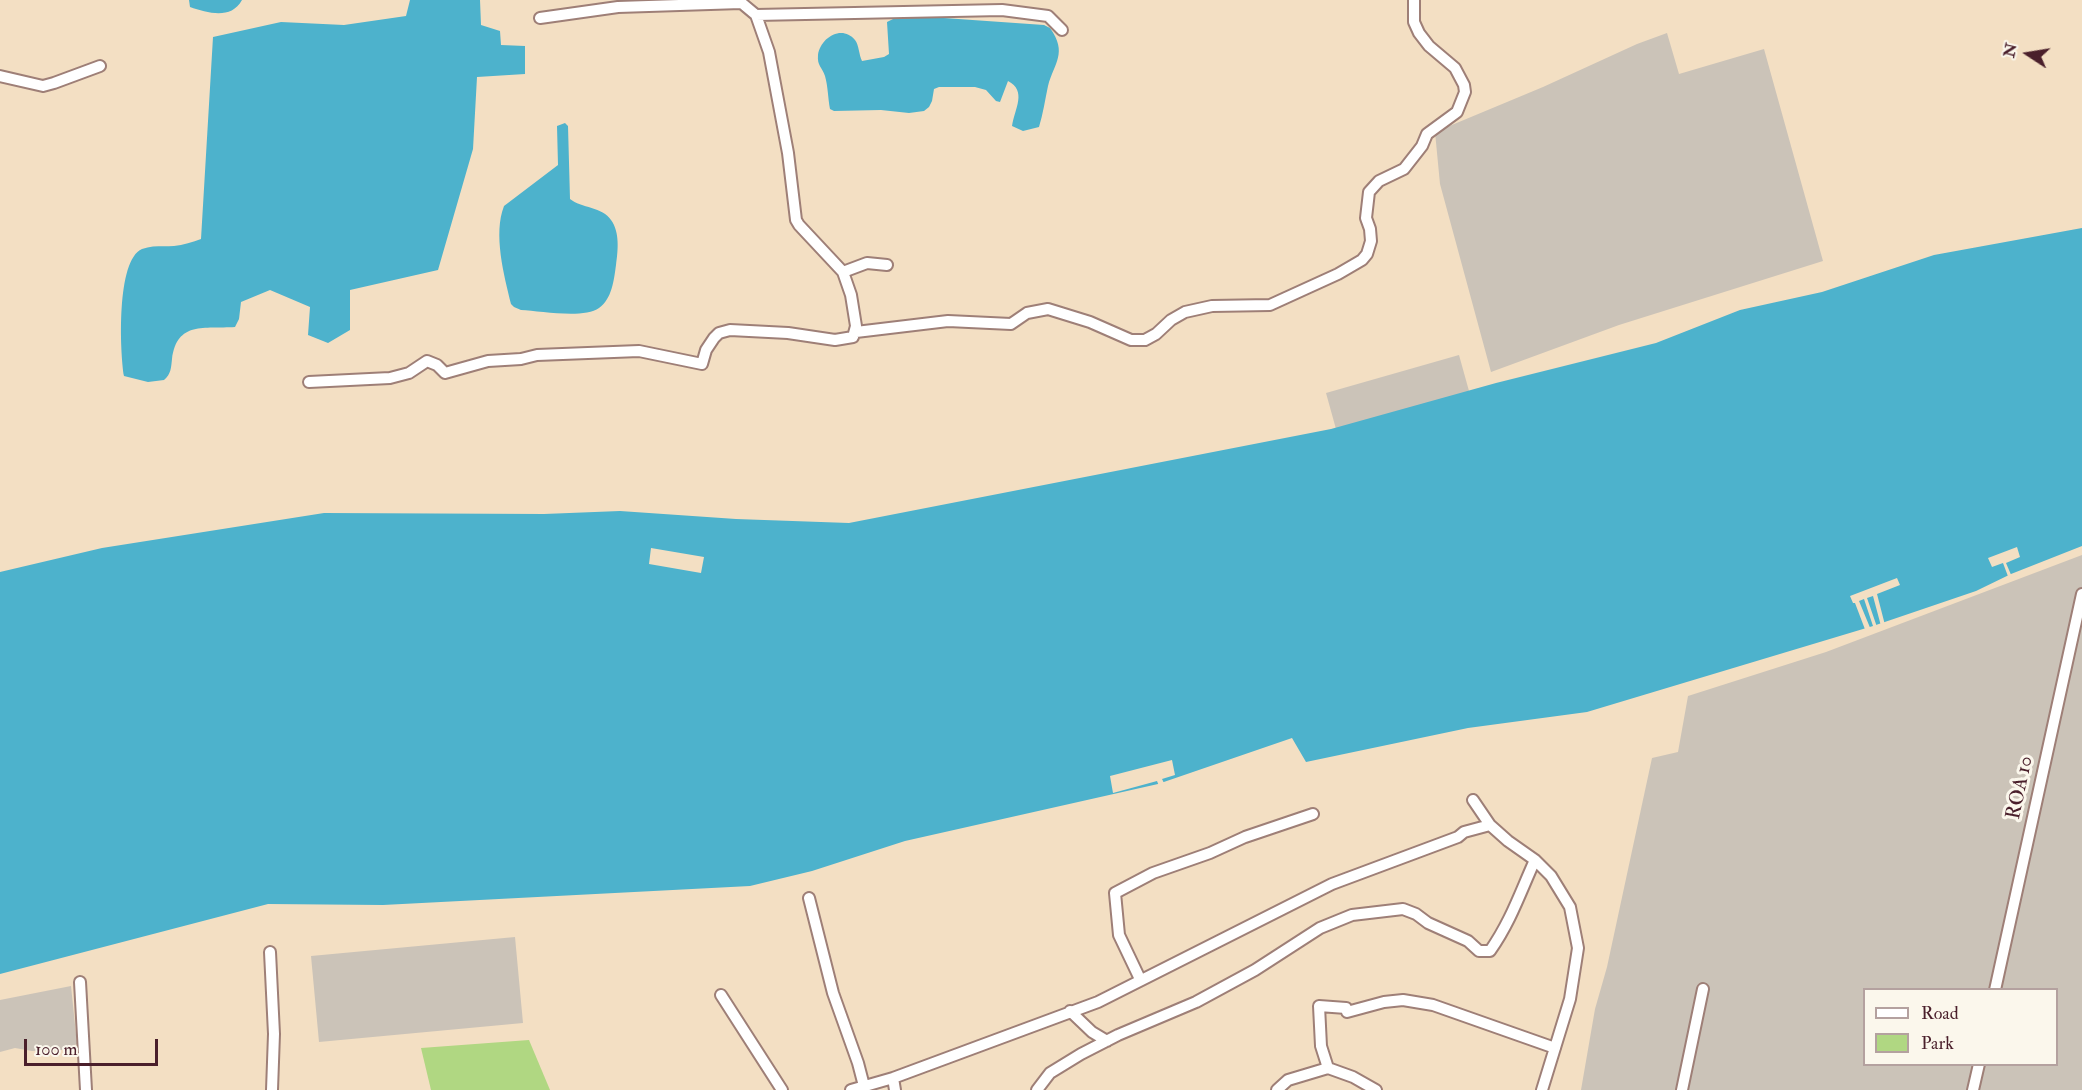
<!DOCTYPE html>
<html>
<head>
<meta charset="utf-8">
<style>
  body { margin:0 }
  #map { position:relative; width:2082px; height:1090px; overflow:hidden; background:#f3dfc3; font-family:"IM FELL Double Pica",serif }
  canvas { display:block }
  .legend { position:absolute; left:1863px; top:988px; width:195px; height:78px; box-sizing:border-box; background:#fbf7ec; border:2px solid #b4a19f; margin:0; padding:8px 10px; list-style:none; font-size:18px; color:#4a1f2b }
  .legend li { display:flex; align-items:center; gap:12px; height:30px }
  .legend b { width:30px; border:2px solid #b4a19f }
  .north { position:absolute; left:1998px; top:24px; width:60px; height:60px; -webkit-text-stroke:4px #fbf7ec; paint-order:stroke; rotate:282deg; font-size:16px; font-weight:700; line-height:24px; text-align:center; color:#4a1f2b }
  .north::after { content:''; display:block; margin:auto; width:21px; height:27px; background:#4a1f2b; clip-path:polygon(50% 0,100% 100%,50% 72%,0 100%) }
  .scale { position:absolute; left:24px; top:1039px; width:134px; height:27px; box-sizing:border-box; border:3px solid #4a1f2b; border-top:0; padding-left:8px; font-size:18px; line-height:21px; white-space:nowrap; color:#4a1f2b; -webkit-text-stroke:4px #fbf7ec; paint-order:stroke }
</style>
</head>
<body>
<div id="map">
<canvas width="2082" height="1090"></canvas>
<ul class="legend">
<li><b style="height:8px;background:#fff"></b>Road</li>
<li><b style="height:16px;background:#b0d782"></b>Park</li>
</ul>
<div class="north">N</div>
<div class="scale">100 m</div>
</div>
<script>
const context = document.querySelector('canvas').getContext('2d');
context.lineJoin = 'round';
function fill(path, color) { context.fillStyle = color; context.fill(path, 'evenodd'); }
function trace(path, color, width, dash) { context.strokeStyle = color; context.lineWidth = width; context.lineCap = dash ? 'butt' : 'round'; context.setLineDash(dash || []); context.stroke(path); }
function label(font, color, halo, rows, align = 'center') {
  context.font = font + ' "IM FELL Double Pica",serif'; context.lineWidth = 6; context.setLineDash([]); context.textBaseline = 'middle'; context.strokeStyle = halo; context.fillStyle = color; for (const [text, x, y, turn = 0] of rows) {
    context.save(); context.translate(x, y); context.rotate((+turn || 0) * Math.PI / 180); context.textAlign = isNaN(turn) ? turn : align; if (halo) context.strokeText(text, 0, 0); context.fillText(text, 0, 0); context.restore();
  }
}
fill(new Path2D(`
  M1667,33L1679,74L1764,49L1823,261L1619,325L1491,372L1440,184L1435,132L1543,87L1637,44Z
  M1459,355L1474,409L1341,447L1326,393Z
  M2082,555V1090H1581L1595,1009L1607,967L1652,758L1678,752L1688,696L1826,652ZM1864,990H2056V1064H1864Z
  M515,937L523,1023L319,1042L311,956Z
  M71,986L77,1044L62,1050L32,1051L15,1048L0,1052V1000Z`), '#cbc3b8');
fill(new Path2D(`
  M529,1040L550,1090H431L421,1048Z`), '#b0d782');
fill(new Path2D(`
  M189,0H242C231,20 208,13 190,7Z
  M410,0H480L481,25L500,31L501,45L525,46V74L477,77L473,149L438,270L350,290V330L328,343L308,335L310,307L270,290L241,302L239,319L235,327C204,329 177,321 172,359C171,368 171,374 164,380L148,382L124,376C120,352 116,260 142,249C153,245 164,247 174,246C183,245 193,242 201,239L213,37L281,22L344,25L406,16Z
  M901,15L1044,25L1050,28C1068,53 1054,63 1048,86C1045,100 1043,114 1039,127L1023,131L1012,126C1015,108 1027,91 1008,81L1000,102L996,101L986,90L975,87H939L934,89L932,101L929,107L924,111L909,113L881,110L834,111L830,109C828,99 828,86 825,76C822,67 817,66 818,55C820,38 842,24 855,40C859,45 859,55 862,61L884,57L889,54L887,22Z
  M565,123L568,126L570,199C581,208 603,207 611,220C620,232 618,251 616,265C614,280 612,299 599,308C584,319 540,311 521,310L514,307L511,304C504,275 493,234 504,206L558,165L557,126Z
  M2082,228V546L2011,574L1976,591L1873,626L1587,712L1468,728L1306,762L1292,738L1158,784L905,841L812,871L750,886L383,905L268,904L0,974V572L102,548L324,513L544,514L620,511L736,519L849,523L1331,429L1496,383L1656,343L1740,310L1822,292L1934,255Z`), '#4db2cc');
fill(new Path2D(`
  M2017,547L2020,557L2006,563L2012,577L2009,579L2003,563L1992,567L1988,558Z
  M651,548L704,557L701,573L649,564Z
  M1897,578L1900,585L1877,594L1885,625L1881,626L1873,596L1867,598L1877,627L1874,629L1864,599L1859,601L1871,630L1866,632L1855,603H1853L1850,596Z
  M1172,760L1175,775L1162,779L1165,785L1159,786L1157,781L1113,793L1110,776Z`), '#f3dfc3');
const street = new Path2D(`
  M756,15L1002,10L1048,16L1062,30
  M540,18L618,7L741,3
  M0,76L43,86L54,83L100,66
  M843,272L867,263L887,265
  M856,332L948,321L1011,324L1027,313L1048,309L1090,322L1131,340H1145L1156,334L1171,320L1185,312L1212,306L1270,305L1338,274L1362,260L1367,254L1371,241L1370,229L1366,218L1369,192L1379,181L1404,169L1422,146L1427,134L1457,112L1465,92L1464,85L1455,68L1429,46L1419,33L1414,22V0
  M309,382L390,378L409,373L427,361L437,365L445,373L488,361L521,359L537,355L639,351L702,364L706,350L714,338L719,333L730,330L788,333L835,340L853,337L856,326L851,295L843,272L799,225L796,220L788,153L769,52L756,15L738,0
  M1473,800L1490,825L1508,841L1535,860L1551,876L1570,907L1578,948L1570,999L1542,1090
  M809,898L833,993L858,1063L864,1086
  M270,952L274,1034L272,1090
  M1140,979L1119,935L1115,893L1153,873L1210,853L1245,837L1313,814
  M80,982L86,1090
  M1995,990L2082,594
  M721,995L782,1090
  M1070,1011L1092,1032L1107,1041
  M1328,1068L1353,1077L1376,1090
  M893,1078L895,1090
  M851,1090L893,1078L1098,1002L1332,884L1458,837L1464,832L1490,825
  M1037,1090L1050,1073L1081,1054L1118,1035L1196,1002L1255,970L1320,928L1352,915L1403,909L1416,914L1428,923L1468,941L1479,951H1490C1511,921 1520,893 1535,860
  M1277,1090L1288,1080L1328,1068L1321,1046L1319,1006L1346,1008L1347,1012L1384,1002L1403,1000L1433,1005L1555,1048
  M1682,1090L1703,989
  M1973,1090L1979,1064`);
trace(street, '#9e7f77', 14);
trace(street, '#fff', 10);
label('20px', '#4a1f2b', '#fbf7ec', [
  ["ROA 10",2021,788,-78]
]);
</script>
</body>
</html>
